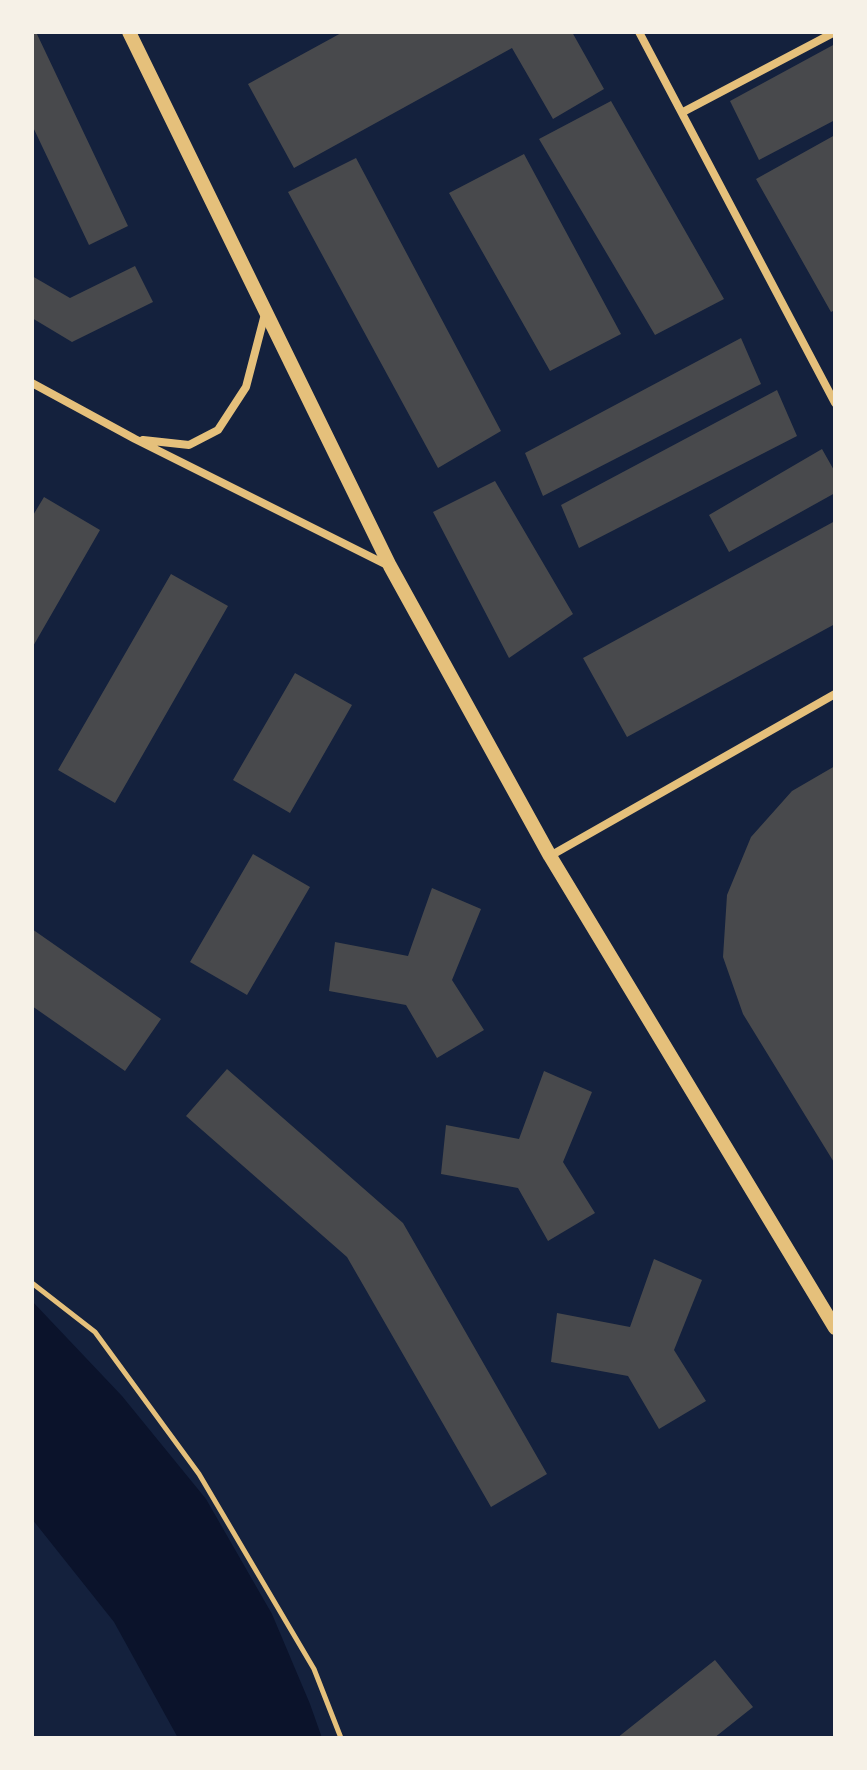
<!DOCTYPE html>
<html>
<head>
<meta charset="utf-8">
<style>
  body { margin:0 }
  #map { position:relative; width:867px; height:1770px; overflow:hidden; background:#14213d; font-family:Poppins,sans-serif }
  canvas { display:block }
  .frame { position:absolute; inset:0; border:34px solid #f6f1e7; pointer-events:none }
</style>
</head>
<body>
<div id="map">
<canvas width="867" height="1770"></canvas>
<div class="frame"></div>
</div>
<script>
const context = document.querySelector('canvas').getContext('2d');
context.lineJoin = 'round';
function fill(path, color) { context.fillStyle = color; context.fill(path, 'evenodd'); }
function trace(path, color, width, dash) { context.strokeStyle = color; context.lineWidth = width; context.lineCap = dash ? 'butt' : 'round'; context.setLineDash(dash || []); context.stroke(path); }
fill(new Path2D(`
  M32,1301L122,1396L206,1499L272,1614L310,1704L322,1738H178L114,1622L32,1519Z`), '#0b132b');
fill(new Path2D(`
  M32,32H36L128,226L89,245L32,125Z
  M343,32H572L604,89L553,119L512,48L294,168L248,84Z
  M835,44V120L759,160L730,101Z
  M611,101L724,299L655,335L539,139Z
  M835,135V310L831,312L756,179Z
  M524,154L621,334L550,371L449,193Z
  M356,158L501,431L438,468L288,192Z
  M135,266L153,302L72,342L32,318V276L70,298Z
  M741,338L761,384L543,496L525,453Z
  M777,390L797,436L579,548L561,505Z
  M822,449L835,472V493L729,552L709,515Z
  M495,481L573,614L509,658L433,512Z
  M44,497L100,530L32,648V517Z
  M835,521V624L627,737L583,658Z
  M171,574L228,606L115,803L58,770Z
  M295,673L352,705L290,813L233,780Z
  M835,766V1164L743,1014L723,957L727,895L751,837L792,791Z
  M253,854L310,887L247,995L190,962Z
  M432,888L481,909L452,980L484,1030L437,1058L406,1005L329,991L335,942L408,956Z
  M32,929L161,1019L125,1071L32,1006Z
  M227,1069L403,1223L547,1474L491,1507L347,1257L186,1116Z
  M544,1071L592,1092L563,1162L595,1213L548,1241L518,1188L441,1174L446,1125L519,1139Z
  M654,1259L702,1280L674,1350L706,1401L659,1429L628,1376L551,1362L557,1313L630,1327Z
  M715,1660L753,1707L714,1738H617Z`), '#48494c');
trace(new Path2D(`
  M32,1283L95,1332L199,1474L314,1669L341,1738`), '#e5c07b', 5);
trace(new Path2D(`
  M639,32L835,403
  M683,112L835,32
  M32,383L135,439L387,565
  M143,440L189,445L218,430L246,387L265,314
  M550,856L835,694`), '#e5c07b', 8);
trace(new Path2D(`
  M129,32L390,566L550,856L835,1328`), '#e5c07b', 14);
</script>
</body>
</html>
